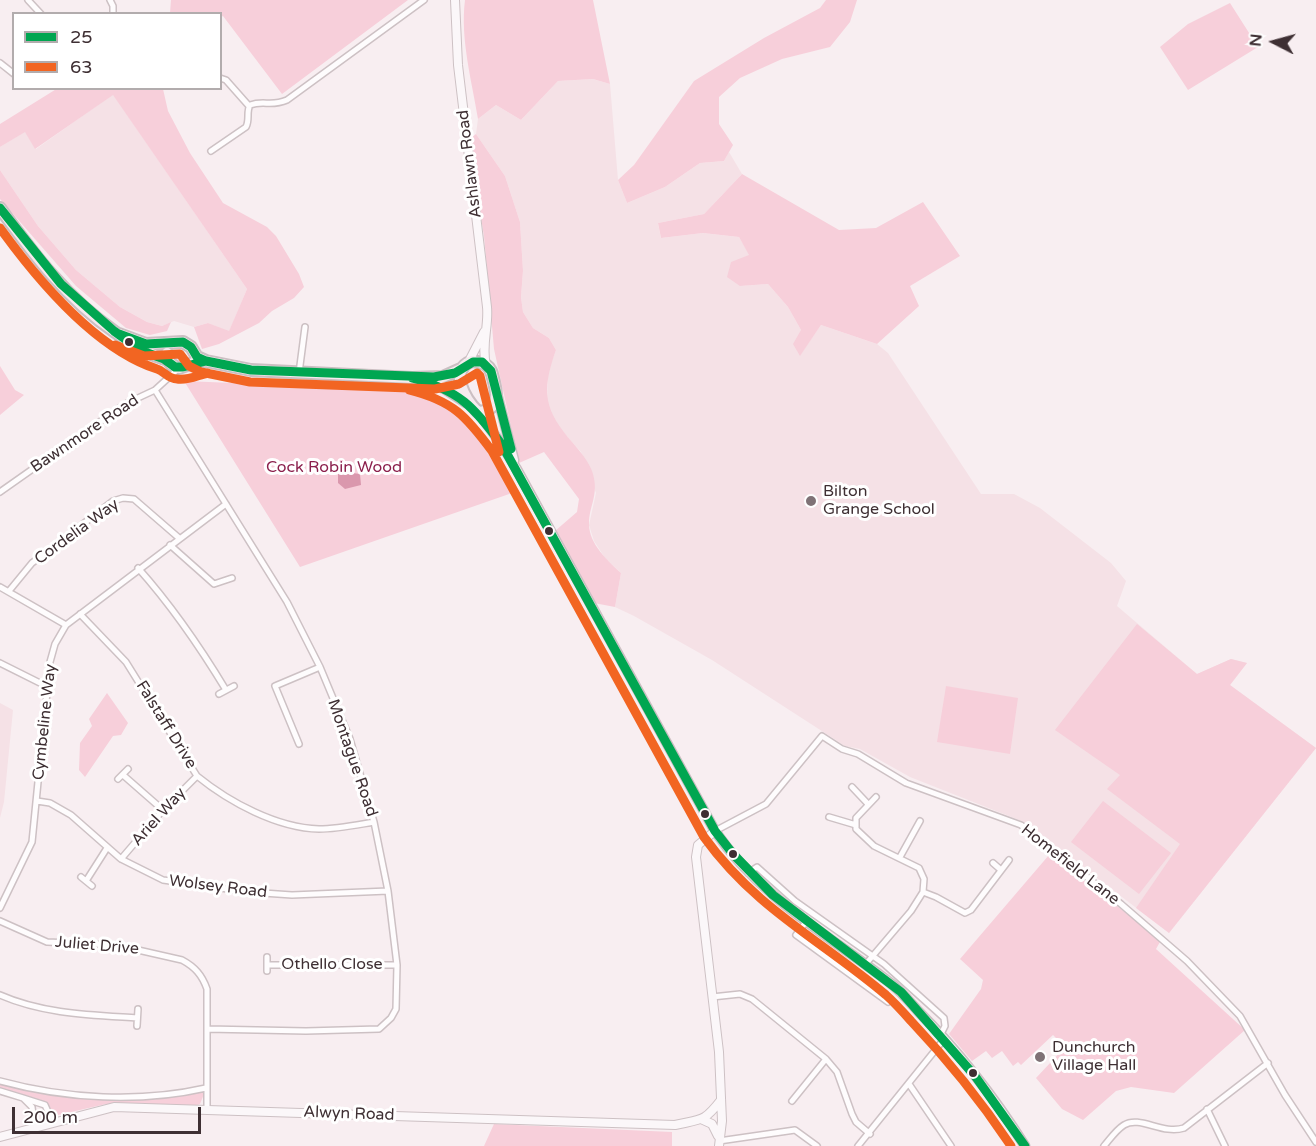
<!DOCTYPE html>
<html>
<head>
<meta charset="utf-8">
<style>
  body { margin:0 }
  #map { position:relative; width:1316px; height:1146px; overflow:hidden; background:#f8eef1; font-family:"Varela Round",sans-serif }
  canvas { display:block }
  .legend { position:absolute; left:12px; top:12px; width:210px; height:78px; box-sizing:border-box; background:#fff; border:2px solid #b2acad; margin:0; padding:8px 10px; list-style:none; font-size:18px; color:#3e2f33 }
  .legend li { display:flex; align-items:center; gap:12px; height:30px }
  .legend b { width:30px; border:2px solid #b2acad }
  .north { position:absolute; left:1244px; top:12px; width:60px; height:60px; -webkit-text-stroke:4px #fff; paint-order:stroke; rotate:276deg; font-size:16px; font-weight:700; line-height:24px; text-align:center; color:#3e2f33 }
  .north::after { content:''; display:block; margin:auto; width:21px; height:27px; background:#3e2f33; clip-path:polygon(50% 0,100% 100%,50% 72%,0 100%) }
  .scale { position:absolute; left:12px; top:1107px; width:189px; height:27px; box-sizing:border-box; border:3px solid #3e2f33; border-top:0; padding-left:8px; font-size:18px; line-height:21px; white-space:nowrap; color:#3e2f33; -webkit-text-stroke:4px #fff; paint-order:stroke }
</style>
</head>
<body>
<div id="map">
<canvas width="1316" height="1146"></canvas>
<ul class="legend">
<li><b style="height:8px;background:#00a651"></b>25</li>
<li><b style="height:8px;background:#f26522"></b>63</li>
</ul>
<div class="north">N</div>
<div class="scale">200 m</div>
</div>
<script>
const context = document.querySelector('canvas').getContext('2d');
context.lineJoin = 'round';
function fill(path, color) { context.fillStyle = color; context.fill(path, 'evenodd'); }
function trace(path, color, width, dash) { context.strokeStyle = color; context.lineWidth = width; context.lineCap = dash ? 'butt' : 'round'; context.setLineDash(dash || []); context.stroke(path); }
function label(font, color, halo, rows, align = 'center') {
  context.font = font + ' "Varela Round",sans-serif'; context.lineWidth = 6; context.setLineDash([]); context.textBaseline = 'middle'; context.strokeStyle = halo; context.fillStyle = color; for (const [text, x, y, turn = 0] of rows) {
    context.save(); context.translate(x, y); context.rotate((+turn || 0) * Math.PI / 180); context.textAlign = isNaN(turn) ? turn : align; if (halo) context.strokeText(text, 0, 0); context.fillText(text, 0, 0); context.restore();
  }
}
fill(new Path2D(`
  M593,79L610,84L618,180L627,203L665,187L700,163L724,161L729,152L742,174L704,214L658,223L661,238L703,233L739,237L750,255L740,286L768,284L788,307L801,330L800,355L821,325L877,344L888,353L981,494H1014L1040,508L1111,563L1126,581L1117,606L1197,674L1231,659L1247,663L1230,685L1316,748L1169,933L1024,822L910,777L860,749L845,746L712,660L634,616L615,607L621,573L605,558L594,541L589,525L596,493L581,452L555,423L547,403L548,371L556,350L549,338L533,328L523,312L521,297L523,271L520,222L505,176L476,134L478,119L496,105L521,120L558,81Z
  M113,94L247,289L229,332L208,323L194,327L174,321L162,326L147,322L120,307L76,270L38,226L0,170V147L25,131L36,149Z
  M0,703L13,710L4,802L0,818Z`), '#f5e1e6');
fill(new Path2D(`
  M171,0H408L282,94L223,16L221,17L220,14L170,13Z
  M465,0H593L610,84L593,79L558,81L521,120L496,105L478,119C472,81 460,39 465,0Z
  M826,0H857L850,22L830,47L782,59L740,78L719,97V124L733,145L724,161L700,163L665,187L627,203L618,180L634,165L694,81L764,38L820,8Z
  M1230,3L1258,47L1188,90L1160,47L1188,24Z
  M58,88L163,89L168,111L190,153L223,203L267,227L276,236L299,274L304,287L294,298L272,311L259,323L219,344L202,349L194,327L208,323L229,331L247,289L113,95L35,149L25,132L0,147V124Z
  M476,134L505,176L520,222L523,271L521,297L523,312L533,328L549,338L556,350C541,392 544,410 573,443C580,451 590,463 593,474C599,496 589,505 589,524C589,544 608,561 621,573L615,607L594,603L555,531L577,512L579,499L544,452L519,463L494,349L484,236L475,181L471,138Z
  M0,170L38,226L76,270L120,307L147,322L162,326L171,322L167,331L150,335L126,328L76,286L0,199Z
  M742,174L839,230L876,228L923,202L960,256L910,286L919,306L877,344L821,325L800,356L793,344L801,330L788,307L768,284L740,286L727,277L731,262L749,255L739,237L703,233L661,238L658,223L704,214Z
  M0,366L15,390L24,395L0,415Z
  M184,381L429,391L473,429L512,493L300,567Z
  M1137,624L1197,674L1231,659L1247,663L1230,685L1316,748L1169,933L1136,908L1180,844L1107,789L1120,775L1055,730Z
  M946,686L1018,698L1010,754L937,742Z
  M107,693L128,723L121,735L113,736L85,777L79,770L80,743L92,726L89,719Z
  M1103,801L1171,853L1139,894L1071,842Z
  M1049,855L1069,869L1161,940L1156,949L1245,1030L1174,1093L1131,1087L1116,1091L1083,1120L1062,1109L1036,1078L1065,1047L1053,1035L1021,1065L1018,1062L1013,1066L1002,1051L992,1058L986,1051L972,1061L949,1034L981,989L983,980L960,959Z
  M0,1083C62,1098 138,1109 201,1091L204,1094L200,1104L195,1106L106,1104L58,1115L41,1100L0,1088Z
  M494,1124L672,1132V1146H484Z`), '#f7cfda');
fill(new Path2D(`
  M338,471L360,474L361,485L345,489L338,483Z`), '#da98ad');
const street = new Path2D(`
  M28,0L41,14
  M110,0L113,6V14
  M0,63L14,74
  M220,78L226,80L249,106
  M211,151L246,127C250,119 246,112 250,105C264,100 271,107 287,100L424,0
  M299,373L305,327
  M155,390L287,602L320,667L350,739L374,822L388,891L397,965L396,1009L391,1018L379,1029L306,1031L207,1029
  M0,492L125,404L155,390L178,369
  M170,545L214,584L232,578
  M138,568C172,606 200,647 226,690
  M0,587L66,625
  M9,591L32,563L113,501L123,498L134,499L179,538
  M80,614L126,662L197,776C229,802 277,828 319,829C337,829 356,825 374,822
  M0,663L48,687
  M219,694L234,686
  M299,744L275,686L320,667
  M123,775L163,810
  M118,779L128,769
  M852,787L868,804
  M37,801L50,803L71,815L121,859L163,880L249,892L292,895L388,891
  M829,817L856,825
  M715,831L766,804L822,736L842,749L858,754L906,783L1021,825L1121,904L1187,961L1240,1016L1285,1095L1316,1142
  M900,857L920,821
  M121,859L163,810L197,776
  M993,863L1001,870
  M748,873L757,867L795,901L884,964L944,1018L945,1026L941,1034
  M81,877L92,886
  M86,881L107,848
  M923,892L936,897L965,913L971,910L1009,860
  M0,908L32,842L50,662L55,644L66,625L226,504
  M0,921L47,942L116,945L182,960C195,967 202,975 207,989V1109
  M806,922L796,935L888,1002
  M267,965H397
  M865,965L911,911L923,892L924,879L919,868L874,846L856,829V818L876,797
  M267,971V957
  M0,995C43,1014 91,1015 137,1018
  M712,997L740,994L752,999L826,1059L837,1072L852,1114L856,1122L870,1134
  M137,1026L138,1009
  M0,1081C66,1099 140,1103 206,1088
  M909,1084L951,1146
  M0,1091L23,1098
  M792,1101L826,1059
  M1207,1109L1225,1146
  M35,1127L32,1107L23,1098L45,1105L53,1123
  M719,1141L795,1130L817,1146
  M858,1146L945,1038
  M1104,1146C1110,1139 1116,1130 1124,1125C1140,1115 1162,1135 1184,1128L1268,1063`);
const secondary = new Path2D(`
  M455,0L458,65L487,307C489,326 481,346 486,365
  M468,363L484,332
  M715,831L698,845L696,857L719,1052L722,1121L719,1146
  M701,1119L712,1124L718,1136
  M0,1137L114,1107L675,1125C702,1119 704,1122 721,1100`);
const primary = new Path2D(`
  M497,394L514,460
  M478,412L502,445L516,468L715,831C759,896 828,935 889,982C900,990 909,1001 918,1011C959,1052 994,1097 1025,1146`);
const highway = new Path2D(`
  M0,208C34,255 67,299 115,332C133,344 147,354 168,360
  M119,334L146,344L183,342L191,347L197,357L206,361L251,370L412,378L443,377L463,368
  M167,353C167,361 171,366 179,368L196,362L206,361
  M472,361C477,362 482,362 486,365C492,369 492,375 494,382C498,397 497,411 478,412C466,400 447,370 472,361Z
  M425,381L444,387L467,402`);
trace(street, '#cdc1c4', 8);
trace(secondary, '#cdc1c4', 10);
trace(primary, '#cbbfc2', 11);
trace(highway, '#cbbfc2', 14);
trace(street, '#fefcfd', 5);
trace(secondary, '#fbf7f9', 8);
trace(primary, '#f8f2f4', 8);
trace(highway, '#f5ebee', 10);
trace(new Path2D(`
  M0,208L61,284L114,331L142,351L164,359L175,367H183L206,361
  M119,334L146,344L183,342L191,347L197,357L206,361L251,370L434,377L455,373L473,362H482L491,371L511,449
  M412,378C459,390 474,407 502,445L715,831L733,854L773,895L901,992L975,1076L1025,1146`), '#00a651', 9);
trace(new Path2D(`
  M0,228C37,279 95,349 157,369C164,371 168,379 177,379C188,381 198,375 208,373
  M115,345L144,356L180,354L189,366L201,372L250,382L435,389L459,384L477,373L480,376L499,452
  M409,390C453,401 466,416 492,451L704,837C756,909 821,940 886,995C895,1003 903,1012 911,1021C948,1060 981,1101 1011,1146`), '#f26522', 9);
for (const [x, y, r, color] of [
  [129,342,5,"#3e2f33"],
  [811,501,6,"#7f7276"],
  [549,531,5,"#3e2f33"],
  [705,814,5,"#3e2f33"],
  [733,854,5,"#3e2f33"],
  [1040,1057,6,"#7f7276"],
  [973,1073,5,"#3e2f33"]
]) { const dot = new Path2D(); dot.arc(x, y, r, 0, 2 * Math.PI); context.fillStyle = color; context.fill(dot); trace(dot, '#fff', 2); }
label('16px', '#3e2f33', '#fff', [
  ["Ashlawn Road",470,164,-97],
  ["Bawnmore Road",85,434,-34],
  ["Cordelia Way",77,532,-36],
  ["Cymbeline Way",45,722,-84],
  ["Falstaff Drive",166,725,58],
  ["Montague Road",352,758,71],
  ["Ariel Way",159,817,-48],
  ["Homefield Lane",1070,865,38],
  ["Wolsey Road",218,887,7],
  ["Juliet Drive",97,946,5],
  ["Othello Close",332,965],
  ["Alwyn Road",349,1114,2]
]);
label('16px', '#8b1f4c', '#fff', [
  ["Cock Robin Wood",334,468]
]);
label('16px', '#3e2f33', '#fff', [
  ["Bilton",823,492],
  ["Grange School",823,510],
  ["Dunchurch",1052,1048],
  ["Village Hall",1052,1066]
], 'left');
</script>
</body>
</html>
